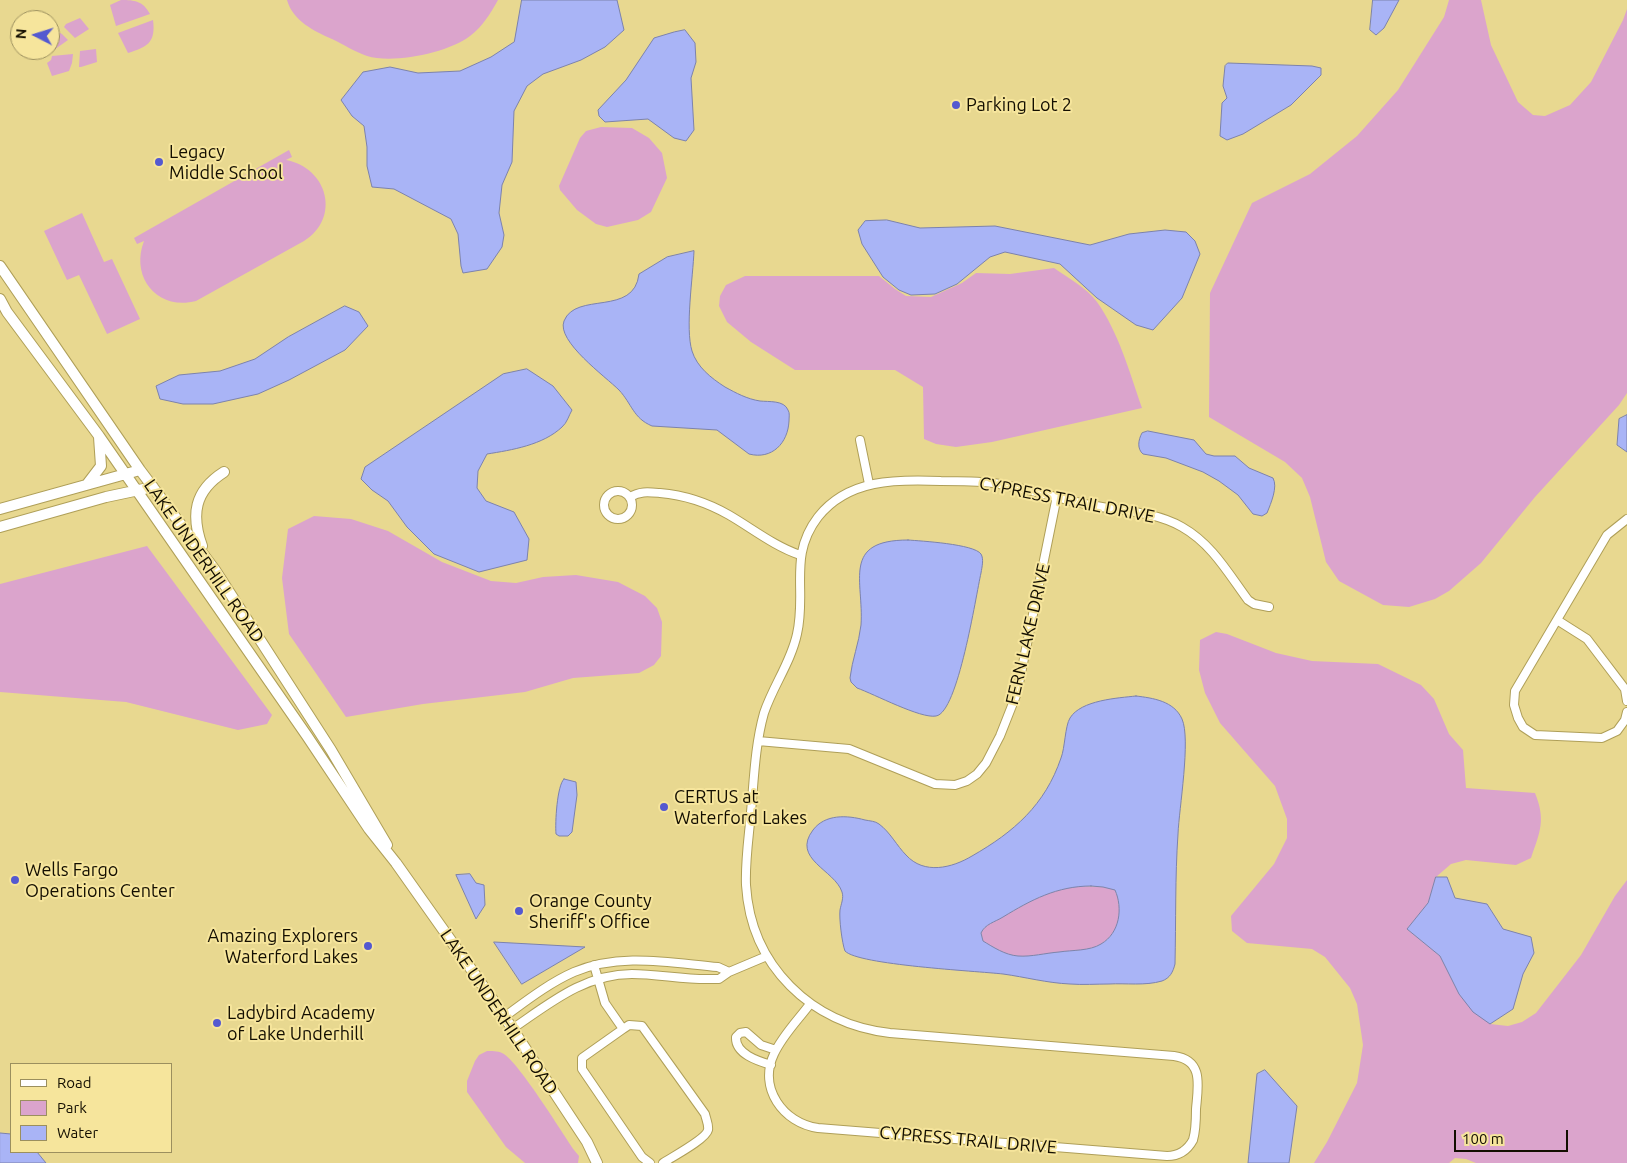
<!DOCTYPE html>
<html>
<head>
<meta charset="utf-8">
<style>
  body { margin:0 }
  #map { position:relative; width:1627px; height:1163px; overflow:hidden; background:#e8d890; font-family:Ubuntu,sans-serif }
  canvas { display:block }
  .legend { position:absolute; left:10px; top:1063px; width:162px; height:90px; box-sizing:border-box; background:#f6e59c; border:1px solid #9b8f5e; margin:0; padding:6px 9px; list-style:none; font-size:15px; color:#130e00 }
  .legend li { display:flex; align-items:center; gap:10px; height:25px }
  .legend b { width:25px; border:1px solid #9b8f5e }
  .north { position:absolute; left:10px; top:10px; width:50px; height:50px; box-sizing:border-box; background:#f6e59c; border:1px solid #9b8f5e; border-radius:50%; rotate:275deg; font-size:14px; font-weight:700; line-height:20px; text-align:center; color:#130e00 }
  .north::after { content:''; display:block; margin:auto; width:18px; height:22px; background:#5459d0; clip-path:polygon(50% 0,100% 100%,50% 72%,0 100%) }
  .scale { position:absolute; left:1454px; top:1130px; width:114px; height:22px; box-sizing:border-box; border:2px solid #130e00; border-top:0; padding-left:6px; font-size:15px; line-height:18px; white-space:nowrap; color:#130e00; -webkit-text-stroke:4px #f6e59c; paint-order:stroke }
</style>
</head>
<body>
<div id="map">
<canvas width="1627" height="1163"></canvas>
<ul class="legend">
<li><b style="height:6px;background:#fff"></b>Road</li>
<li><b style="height:14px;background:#dba4cc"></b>Park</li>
<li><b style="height:14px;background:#a9b4f6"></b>Water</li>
</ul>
<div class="north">N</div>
<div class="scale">100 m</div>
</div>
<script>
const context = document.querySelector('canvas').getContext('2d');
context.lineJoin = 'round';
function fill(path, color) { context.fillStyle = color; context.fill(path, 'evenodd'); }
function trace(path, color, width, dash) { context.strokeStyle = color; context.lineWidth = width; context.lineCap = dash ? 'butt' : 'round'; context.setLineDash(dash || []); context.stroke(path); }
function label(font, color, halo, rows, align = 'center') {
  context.font = font + ' Ubuntu,sans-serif'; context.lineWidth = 4; context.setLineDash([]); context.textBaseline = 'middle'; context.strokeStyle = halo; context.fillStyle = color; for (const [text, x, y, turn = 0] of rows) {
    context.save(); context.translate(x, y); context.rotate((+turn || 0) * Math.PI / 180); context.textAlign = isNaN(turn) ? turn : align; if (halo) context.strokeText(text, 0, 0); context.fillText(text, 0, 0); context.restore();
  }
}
fill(new Path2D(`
  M121,0C135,0 143,1 150,14L116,26L110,5Z
  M287,0H498C490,14 483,26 470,36C448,53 393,64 367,56C355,52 343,44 332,39C314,31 293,21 287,0Z
  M1449,0H1481L1491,45L1518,102L1533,115L1545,116L1570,105L1591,82L1623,20L1627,9V393L1619,405L1535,497L1481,563L1449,591L1435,599L1409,607L1383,605L1339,581L1326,562L1310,497L1302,478L1285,462L1209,417L1210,293L1252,203L1310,174L1357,136L1398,90L1444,17Z
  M80,18L89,29L75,38L64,27L66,24Z
  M153,20C156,43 147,47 128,53L118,33Z
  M53,29L62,34L68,40L51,52L48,50H50V31Z
  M96,49L97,62L81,67H79L80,51Z
  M73,54L72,63L69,71L52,76L47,63L51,60L52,56Z
  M601,127L632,128L649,138L662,153L667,178L651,212L638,220L607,227L596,224L577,210L560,190L559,186L580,138L586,131Z
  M289,150L292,157L286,160C328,168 341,218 304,241L196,301C157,311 130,277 144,241L137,244L134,238Z
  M82,213L104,262L112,259L140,319L107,334L79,275L67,280L44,231Z
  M1054,268C1068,278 1087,288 1097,302C1118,331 1130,373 1142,408L992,442L956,447L936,444L924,439L923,387L895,370H795L751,342L727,322L719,306L720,296L726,285L745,276H879L895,289L906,296L931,297L962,283L976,273L1010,274Z
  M314,516L351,519L388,531L442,562L491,581L516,583L543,577L576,575L618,582L645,596L657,608L662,622L661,656L654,665L639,673L573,678L525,692L423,704L346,717L289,634L282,578L288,529Z
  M147,546L272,715L267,724L238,730L126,702L0,692V584Z
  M1216,632L1227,634L1276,653L1312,661L1378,664L1421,685L1434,699L1449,734L1463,750L1466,788L1535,793C1546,820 1540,832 1531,858L1516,865L1466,860L1451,864L1436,877L1428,903L1407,929L1440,956L1459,994L1490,1024L1508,1026L1522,1022L1536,1013L1581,955L1615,896L1627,880V1163H1476L1466,1159L1455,1158L1449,1163H1314L1327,1142L1357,1083L1363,1045L1357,1004L1350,988L1325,957L1312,949L1247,943L1232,931L1231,916L1274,864L1287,838V819L1275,786L1220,723L1205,693L1199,670L1200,640Z
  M1081,886L1103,887L1115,890C1123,909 1120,933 1101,944C1090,951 1072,950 1060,952C1046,953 1031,957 1018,956C1005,955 993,947 983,941L981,933C985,925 992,923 999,919C1029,902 1047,890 1081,886Z
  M487,1051C491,1051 498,1051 502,1053C516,1058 563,1134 574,1150L579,1156L578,1163H525L506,1147L467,1092V1081L475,1061L479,1055Z`), '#dba4cc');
const water = new Path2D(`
  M522,0H617L624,30L605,47L581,60L543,74L527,86L514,111L512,162L502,185L499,213L504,235L502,247L487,269L463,273L461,266L458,234L451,219L394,189L372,187L367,166V147L364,126L352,116L341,100L363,72L390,67L418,73L460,71L491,57L514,42Z
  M1373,0H1399L1384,28L1376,35L1370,30Z
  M685,30L695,43L696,62L691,78L694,130L686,141L674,138L648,119L605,122L599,116L598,110L626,80L654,38L674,32Z
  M1228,63L1312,66L1321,68V75L1291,105L1243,134L1227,140L1220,136L1222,103L1227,98L1223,86L1225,66Z
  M887,220L920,228L995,226L1090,245L1129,234L1165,230L1186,232L1195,241L1200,254L1182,298L1153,330L1136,325L1097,298L1060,264L1005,252L990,257L957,284L935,294L911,295L899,290L883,277L862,244L858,230L865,221Z
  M694,251C693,277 685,328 692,351C697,367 711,378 725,387C736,393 747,399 760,401C769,402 784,400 788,410C790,413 789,417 789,421C788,443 772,460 749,454L717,430L652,426C633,418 632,404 619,390C606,377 556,341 564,321C576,291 634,317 639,274L667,257Z
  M345,306L359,312L368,326L345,350L289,380L258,394L213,404H183L160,399L156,386L179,375L220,371L255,359L288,337Z
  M527,369L553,386L572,410C569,415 567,423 562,427C543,445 512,450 487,454L478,471L477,488L486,501L514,512L529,539L527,560L479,572L434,554L407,527L388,501L372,490L361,479L365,467L503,374Z
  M1627,415V452L1617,445L1619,419Z
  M1148,431L1194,440L1206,454L1214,456H1235L1249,468L1273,478C1278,487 1271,503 1267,513L1262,516L1253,514L1238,495L1219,481L1203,472L1166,458L1143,454C1137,449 1138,440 1142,433Z
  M908,540C921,541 974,544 981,554C984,559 982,567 981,573C976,595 958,713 936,716C921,719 874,694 857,688L851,682L850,678C852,660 859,643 861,625C864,581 841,540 908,540Z
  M1136,696C1153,698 1174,701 1182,719C1191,739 1179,809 1178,834C1175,877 1176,921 1175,964C1173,972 1170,978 1162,981C1145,986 1126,983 1109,984C1096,984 1083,985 1070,984C1047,983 1025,977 1003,974C976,971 858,965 845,951C842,943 839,919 840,910C841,904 844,898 842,892C835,870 791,859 813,830C825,814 847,815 865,820C870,821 875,821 879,824C890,832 897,846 906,855C924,875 952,868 972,856C1014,832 1045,805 1061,758C1065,748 1065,726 1070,718C1081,700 1118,698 1136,696ZM1091,886L1103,887L1115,890C1123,908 1120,933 1101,944C1090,951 1072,950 1059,952C1046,953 1031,957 1018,956C1005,955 993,947 983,941L981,933C985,924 995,922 1003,917C1031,900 1057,886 1091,886Z
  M564,779L576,782L577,795L572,832L568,836H559L556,834C555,823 557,785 564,779Z
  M470,874L476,883L484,885L485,905L476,919L456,875Z
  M1436,877H1447L1455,898L1487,904L1503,929L1531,937L1534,953L1523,974L1513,1009L1490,1024L1473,1012L1459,994L1440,956L1407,929L1428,903Z
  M494,942L585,947L522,984Z
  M1265,1070L1297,1106L1289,1163H1248L1257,1074Z
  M0,1133L11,1134V1152H37L46,1163H0Z`);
fill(water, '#a9b4f6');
trace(water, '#7c82ac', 1);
const minor = new Path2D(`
  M860,440L869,484
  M604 505a14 14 0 1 1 28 0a14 14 0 1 1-28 0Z
  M630,497C640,491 648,492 660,493C684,495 708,503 729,515C753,529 774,546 800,555
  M1627,519L1607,535L1515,691L1514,705L1518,718L1523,727L1535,735L1602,738L1617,731L1625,720L1627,712
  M1557,620L1587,639L1625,689L1627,701
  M758,741L849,749L935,784L955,785L967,781L977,774L986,763L1000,736L1017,693L1057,496
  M594,965L605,1003L623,1029
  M729,972L767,956
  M810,1004C798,1020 782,1036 774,1054C758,1088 783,1123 818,1128L1167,1156C1179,1156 1187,1151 1193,1140C1196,1130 1196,1119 1196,1109C1198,1086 1204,1060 1174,1056L890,1033C811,1024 751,966 746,885C745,861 749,836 751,812C754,779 755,745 764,713C773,686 791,662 797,634C807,591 788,556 818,517C848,479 896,479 941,481C958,481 975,481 993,483C1025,488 1057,498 1090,505C1120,511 1154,511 1182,527C1212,544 1228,573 1248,600L1254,604L1269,607
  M504,1017C526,1001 549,983 574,972C620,952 671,963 718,967L729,972L719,979H712C685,980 658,974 632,974C584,974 549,1004 512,1029
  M771,1065C758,1061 735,1054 736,1037L740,1033L746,1032L761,1045L776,1050
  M650,1163L642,1157L582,1069V1058L623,1029L629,1025L642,1026L705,1114C706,1119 709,1125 708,1130C706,1139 672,1157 663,1163`);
const tertiary = new Path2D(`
  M0,266L140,470L215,570L331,750L387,845
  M0,299L7,312L99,436L307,736L369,829L396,863L500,1010L587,1142L597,1163
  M88,483L101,466L99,437
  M0,509L140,470
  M0,527L106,497L153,487
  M202,546C191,515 194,491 224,472`);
trace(minor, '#af9f58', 10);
trace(tertiary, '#af9f58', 12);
trace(minor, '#fff', 8);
trace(tertiary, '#fff', 10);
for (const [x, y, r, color] of [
  [956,105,5,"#5459d0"],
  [159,162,5,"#5459d0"],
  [664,807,5,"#5459d0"],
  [15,880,5,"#5459d0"],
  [519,911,5,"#5459d0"],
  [368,946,5,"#5459d0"],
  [217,1023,5,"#5459d0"]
]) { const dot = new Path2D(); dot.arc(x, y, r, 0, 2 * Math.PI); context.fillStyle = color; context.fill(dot); trace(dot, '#f6e59c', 2); }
label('18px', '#130e00', '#f6e59c', [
  ["Parking Lot 2",966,105],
  ["Legacy",169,152],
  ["Middle School",169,173],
  ["CERTUS at",674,797],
  ["Waterford Lakes",674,818],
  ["Wells Fargo",25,870],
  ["Operations Center",25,891],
  ["Orange County",529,901],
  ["Sheriff's Office",529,922],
  ["Amazing Explorers",358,936,"right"],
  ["Waterford Lakes",358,957,"right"],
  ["Ladybird Academy",227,1013],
  ["of Lake Underhill",227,1034]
], 'left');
label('18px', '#130e00', '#f6e59c', [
  ["CYPRESS TRAIL DRIVE",1067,500,11],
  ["LAKE UNDERHILL ROAD",204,561,55],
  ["FERN LAKE DRIVE",1028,634,-77],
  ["LAKE UNDERHILL ROAD",499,1012,56],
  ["CYPRESS TRAIL DRIVE",968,1140,5]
]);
</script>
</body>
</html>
